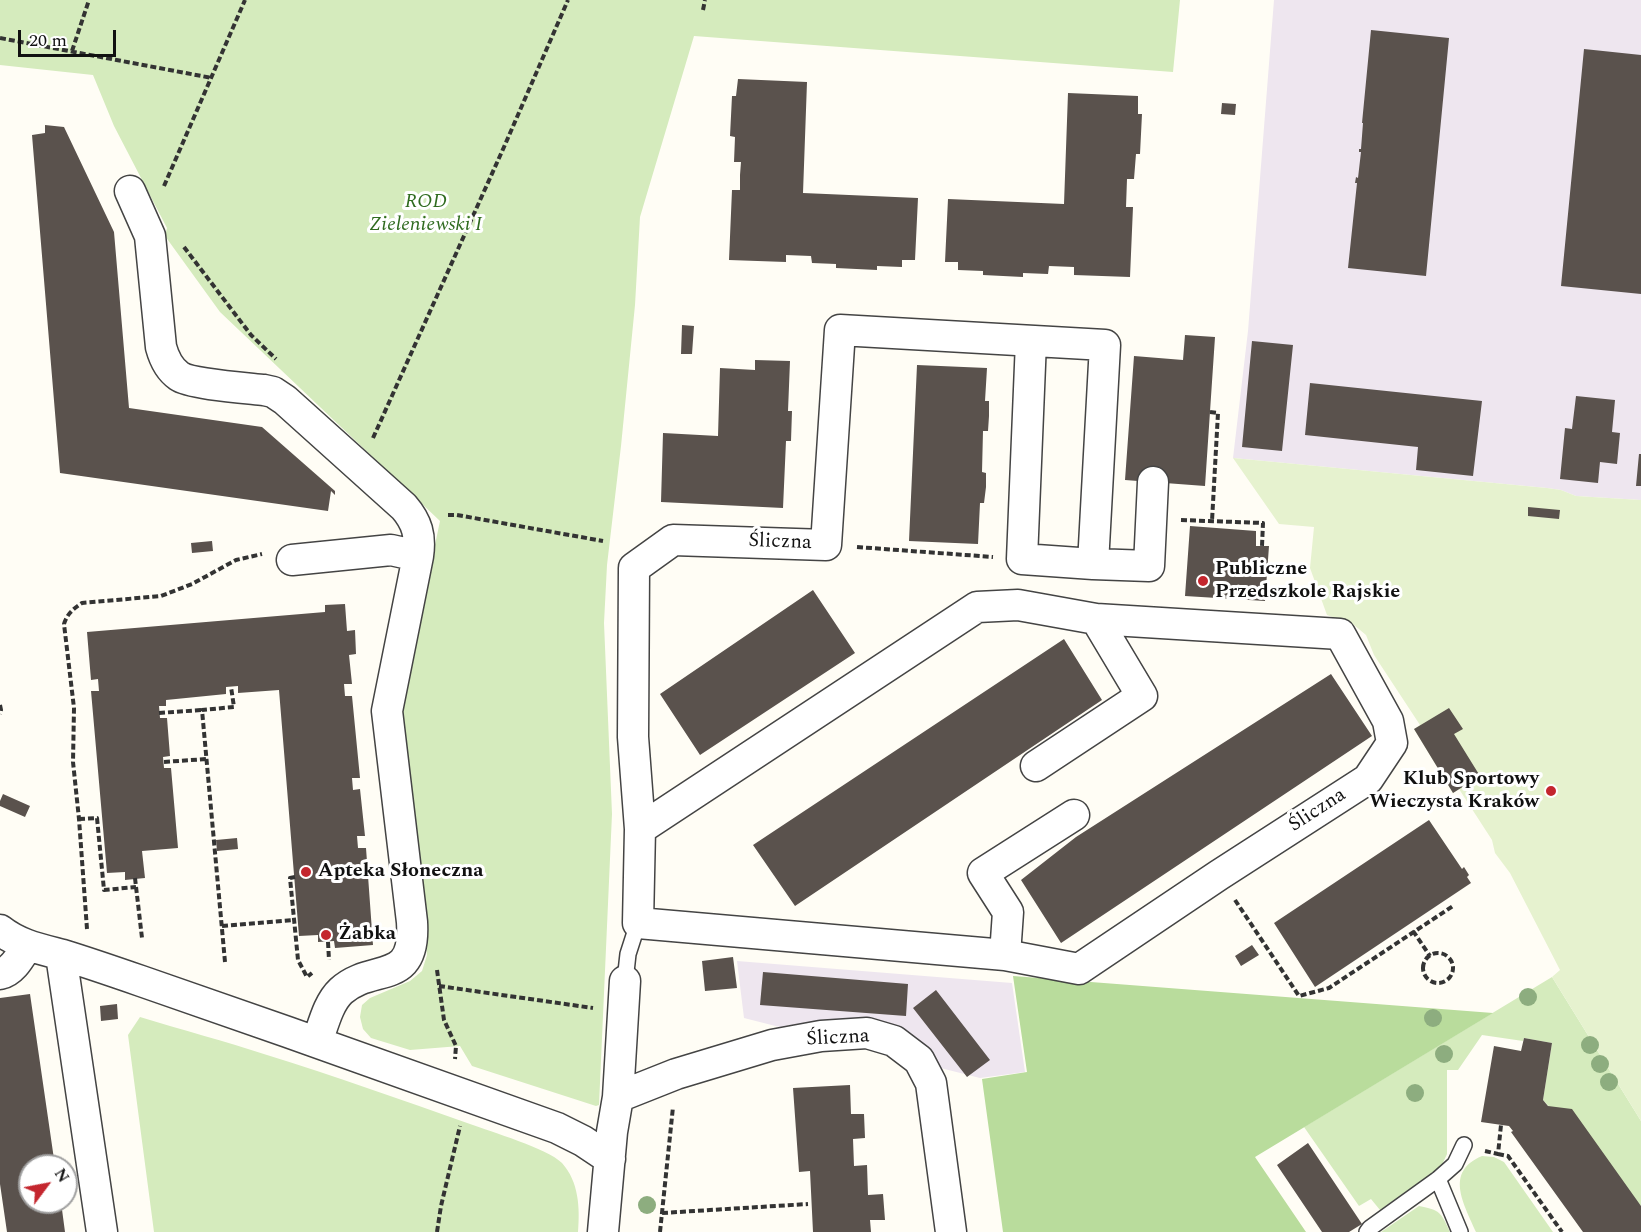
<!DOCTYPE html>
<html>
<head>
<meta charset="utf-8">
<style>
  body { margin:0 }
  #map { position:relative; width:1641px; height:1232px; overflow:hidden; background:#fffdf5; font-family:Spectral,serif }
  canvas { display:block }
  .north { position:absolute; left:18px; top:1154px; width:60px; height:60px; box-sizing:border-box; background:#fff; border:2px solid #a0a0a0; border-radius:50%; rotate:58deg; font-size:16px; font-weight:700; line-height:24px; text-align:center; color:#111 }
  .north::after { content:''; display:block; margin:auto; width:21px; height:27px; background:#c4262e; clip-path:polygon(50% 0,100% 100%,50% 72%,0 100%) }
  .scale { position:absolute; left:18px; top:30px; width:98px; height:27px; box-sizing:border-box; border:3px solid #111; border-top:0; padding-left:8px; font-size:18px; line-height:21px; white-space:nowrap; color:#111; -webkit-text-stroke:4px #fff; paint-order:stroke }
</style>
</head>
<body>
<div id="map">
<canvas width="1641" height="1232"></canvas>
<div class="north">N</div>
<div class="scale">20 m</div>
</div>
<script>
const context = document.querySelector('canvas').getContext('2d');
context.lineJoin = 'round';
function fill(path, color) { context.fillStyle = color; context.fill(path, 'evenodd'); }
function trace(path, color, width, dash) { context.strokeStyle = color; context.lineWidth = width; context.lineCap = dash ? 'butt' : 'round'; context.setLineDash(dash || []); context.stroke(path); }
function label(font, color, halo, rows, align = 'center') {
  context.font = font + ' Spectral,serif'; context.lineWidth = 6; context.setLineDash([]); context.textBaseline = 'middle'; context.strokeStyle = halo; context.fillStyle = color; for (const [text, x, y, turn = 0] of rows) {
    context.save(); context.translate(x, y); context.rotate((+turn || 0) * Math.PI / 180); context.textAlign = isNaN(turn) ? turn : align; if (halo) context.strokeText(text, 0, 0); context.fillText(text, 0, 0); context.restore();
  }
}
fill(new Path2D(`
  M1274,0H1641V500L1576,496L1561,490L1547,488L1233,458L1248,331Z
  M737,961L1012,983L1025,1072L980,1078L744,1018Z`), '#eee6ef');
fill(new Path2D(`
  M0,0H1180L1173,72L694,36L640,217L635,305L621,446L607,565L604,623L612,814L599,1105L596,1106L472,1066L460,1046L410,1050L371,1038L363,1029L360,1017L362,1005L370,998L410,981L422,971L427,955L400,710L440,521L220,312L165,236L167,228L114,126L93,75L0,65Z
  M1552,977L1641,1121V1206L1543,1100L1552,1043L1524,1038L1523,1041L1482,1035L1458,1070H1447V1154L1441,1167L1380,1210L1371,1199L1359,1206L1304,1127Z
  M140,1017C182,1030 225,1041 267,1055C335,1076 402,1100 470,1124C491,1132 547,1148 562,1163C579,1182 580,1208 578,1232H154L128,1035Z
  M1482,1156L1494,1157L1504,1162L1553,1232H1476C1464,1204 1444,1172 1482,1156Z
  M1419,1206C1440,1210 1441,1212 1450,1232H1381Z`), '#d5ebbd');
fill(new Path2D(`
  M1013,976L1493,1013L1255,1157L1306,1232H1003L982,1079L1027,1072Z`), '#b9dc9c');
fill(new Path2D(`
  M1233,458L1547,488L1561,490L1576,496L1641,500V1121L1552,977L1560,970L1510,873L1495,853L1492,840L1459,789L1453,793L1414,729L1420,725L1374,655L1366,635L1354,625L1327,615L1310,568L1314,527L1279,524Z`), '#e6f2cf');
fill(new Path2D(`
  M1371,30L1449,38L1426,276L1348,268L1357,183H1355L1356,177L1358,178L1361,152H1359V149H1361L1363,123H1362Z
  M1584,49L1641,55V294L1561,286Z
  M738,79L807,82L803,193L918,198L915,260H902V267L877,266V270L836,268V264L812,263L811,256L786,255V262L729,260L732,190H740V175L741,162H734L735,137L730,136L732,96H736Z
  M1068,93L1138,96V114H1142L1140,154H1136L1134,179H1127L1126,207H1133L1130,277L1074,275V267L1049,266L1048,274L1023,273V277L983,275V271L958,270V262H945L948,199L1064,204Z
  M1222,103L1236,104L1235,115L1221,114Z
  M45,125L64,127L114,232L129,408L262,427L335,491V495L331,491L328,511L60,473L32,135L45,133Z
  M682,325L694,326L692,354H681Z
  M1185,335L1215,337L1205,486L1125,480L1134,356L1183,360Z
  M1252,341L1293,345L1282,451L1242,447Z
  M755,360L790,361L788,411H792L791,441H786L783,508L661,502L663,433L718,436L720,368L755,370Z
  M917,365L987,368L985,401H989V416L988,431H983L982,472L986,473V487L984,503H980L978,544L909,541Z
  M1310,383L1482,401L1473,476L1416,470L1418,447L1305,435Z
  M1576,396L1615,400L1612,432L1620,433L1617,464L1600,462L1598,483L1560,479L1565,428L1572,429Z
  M1639,454H1641V486H1636Z
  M1528,507L1560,510L1559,519L1528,516Z
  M1190,526L1256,531V546H1269L1265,601L1185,596Z
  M212,541L213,551L192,553L191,543Z
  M813,590L855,653L700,755L660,694Z
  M345,604L347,631L355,630L356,654L349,655L352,684H344L345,696H352L360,778H352L353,790L360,789L365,836H357L358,848H366L373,945L335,948L334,941L318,942V935L299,936L279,690L238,693V686L226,687V694L166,700V706H159L160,718H167L170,756L163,757L164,768H171L178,848L142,851L145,878L125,880V872L107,873L91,691H99L98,679L91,680L87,632L325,612V605Z
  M1064,639L1102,700L795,906L753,845Z
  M1331,674L1372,736L1061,943L1021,880L1076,837Z
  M1449,708L1463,729L1454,734L1480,776L1453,793L1414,729Z
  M3,794L30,806L25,817L0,806V801Z
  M1429,820L1462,869L1464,867L1469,875L1467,877L1471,883L1315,987L1274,923Z
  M237,838L238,849L217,851L216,840Z
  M1252,945L1259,955L1241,966L1235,956Z
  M733,957L737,988L705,991L702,961Z
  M763,972L908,984L906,1016L760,1005Z
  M936,990L990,1060L967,1077L913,1008Z
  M30,994L55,1166H30V1202H61L65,1232H7L0,1184V998Z
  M117,1004L118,1019L101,1021L100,1006Z
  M1524,1038L1552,1043L1543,1100L1548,1106L1572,1109L1641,1206V1232H1583L1511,1132L1513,1131L1509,1126L1481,1122L1494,1046L1521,1051Z
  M850,1085L851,1114H864L865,1138L853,1139L854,1166L867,1165L868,1195L883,1194L885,1220H870L871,1232H813L810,1171L799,1172L793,1088Z
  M1308,1143L1362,1224L1349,1232H1322L1277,1165Z`), '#5a524d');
const service = new Path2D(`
  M625,981L628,954L638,923
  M1438,1179L1460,1232
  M1367,1232L1370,1228L1438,1179L1455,1164L1464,1145`);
const minor = new Path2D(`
  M130,191L150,236L161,347C164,358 169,369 179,376C190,384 246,388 264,390L273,392L285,400L404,507C417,522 421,536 418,556
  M1031,341L1022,559L1093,564
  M292,560L391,550L418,556L387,711L412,922C416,988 373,962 341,991C328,1003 323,1026 317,1042
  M1018,605L1096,619L1340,634L1388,721L1392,743L1368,779L1219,875L1079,969L1005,955L638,923L640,829L977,607Z
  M1036,766L1142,696L1096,619
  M640,829L633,737L634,568L673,540L826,545L840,330L1105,345L1093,564L1149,566L1153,482
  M0,930C19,945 40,949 63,955C89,963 115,972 141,981C280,1029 419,1078 557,1128L583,1141L610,1159
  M61,955L102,1232
  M1005,955L1008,912L983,873L1074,815
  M0,974C13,971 20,957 27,946
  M618,1097L676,1074L772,1045L821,1036L867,1033L894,1041L919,1060L931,1083L951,1232
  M603,1232L612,1132L618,1097L625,981`);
trace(service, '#444', 18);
trace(minor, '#444', 33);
trace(new Path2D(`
  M703,10L705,0
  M0,38L212,78
  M72,51L89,0
  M164,186L245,0
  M184,247L251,335L276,359
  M1210,412L1218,413L1212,521
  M373,438L504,147L568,0
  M448,515H457L603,541
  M1181,520L1263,523L1262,546
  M857,547L993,557
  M0,705L1,710L0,714
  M159,713L202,710
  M164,762L206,759
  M79,819L97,818L104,890L136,887
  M295,877L290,878L298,960L307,977L312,973
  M135,878L142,938
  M1235,900L1299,996L1329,988L1453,906
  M222,926L294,920
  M87,929L79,819L73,762L74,708L64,624C67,614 73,609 82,603L161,596L192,584L236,560L262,554
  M1413,931L1430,956
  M328,942L329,960
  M1423 968a15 15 0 1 1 30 0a15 15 0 1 1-30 0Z
  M225,962L202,710L234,707L231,687
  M437,970L444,1020L456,1046L455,1059
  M439,986L593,1008
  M1485,1151L1498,1154L1501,1125
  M1498,1154L1508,1156L1562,1232
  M662,1213L808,1204
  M437,1232L441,1206L460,1126
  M660,1232L673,1107`), '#333', 4, [6, 3]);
trace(service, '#fff', 15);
trace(minor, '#fff', 30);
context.fillStyle = '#8dad7f';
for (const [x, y] of [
  [1528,997],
  [1433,1018],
  [1590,1045],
  [1444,1054],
  [1600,1064],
  [1609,1082],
  [1415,1093],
  [647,1205]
]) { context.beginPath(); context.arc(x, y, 9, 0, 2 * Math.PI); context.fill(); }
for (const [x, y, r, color] of [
  [1203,581,6,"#c4262e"],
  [1551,791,6,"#c4262e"],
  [306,872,6,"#c4262e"],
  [326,935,6,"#c4262e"]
]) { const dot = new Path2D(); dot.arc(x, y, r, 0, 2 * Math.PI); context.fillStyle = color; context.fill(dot); trace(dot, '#fff', 2); }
label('italic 20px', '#2f6b1f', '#fff', [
  ["ROD",426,203],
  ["Zieleniewski I",426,226]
]);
label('20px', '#111', '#fff', [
  ["Śliczna",780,543,2],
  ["Śliczna",1318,811,-33],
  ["Śliczna",838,1039,-3]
]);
label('bold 20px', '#111', '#fff', [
  ["Publiczne",1215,570],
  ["Przedszkole Rajskie",1215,593],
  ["Klub Sportowy",1539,780,"right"],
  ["Wieczysta Kraków",1539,803,"right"],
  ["Apteka Słoneczna",318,872],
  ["Żabka",338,935]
], 'left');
</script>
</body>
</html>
